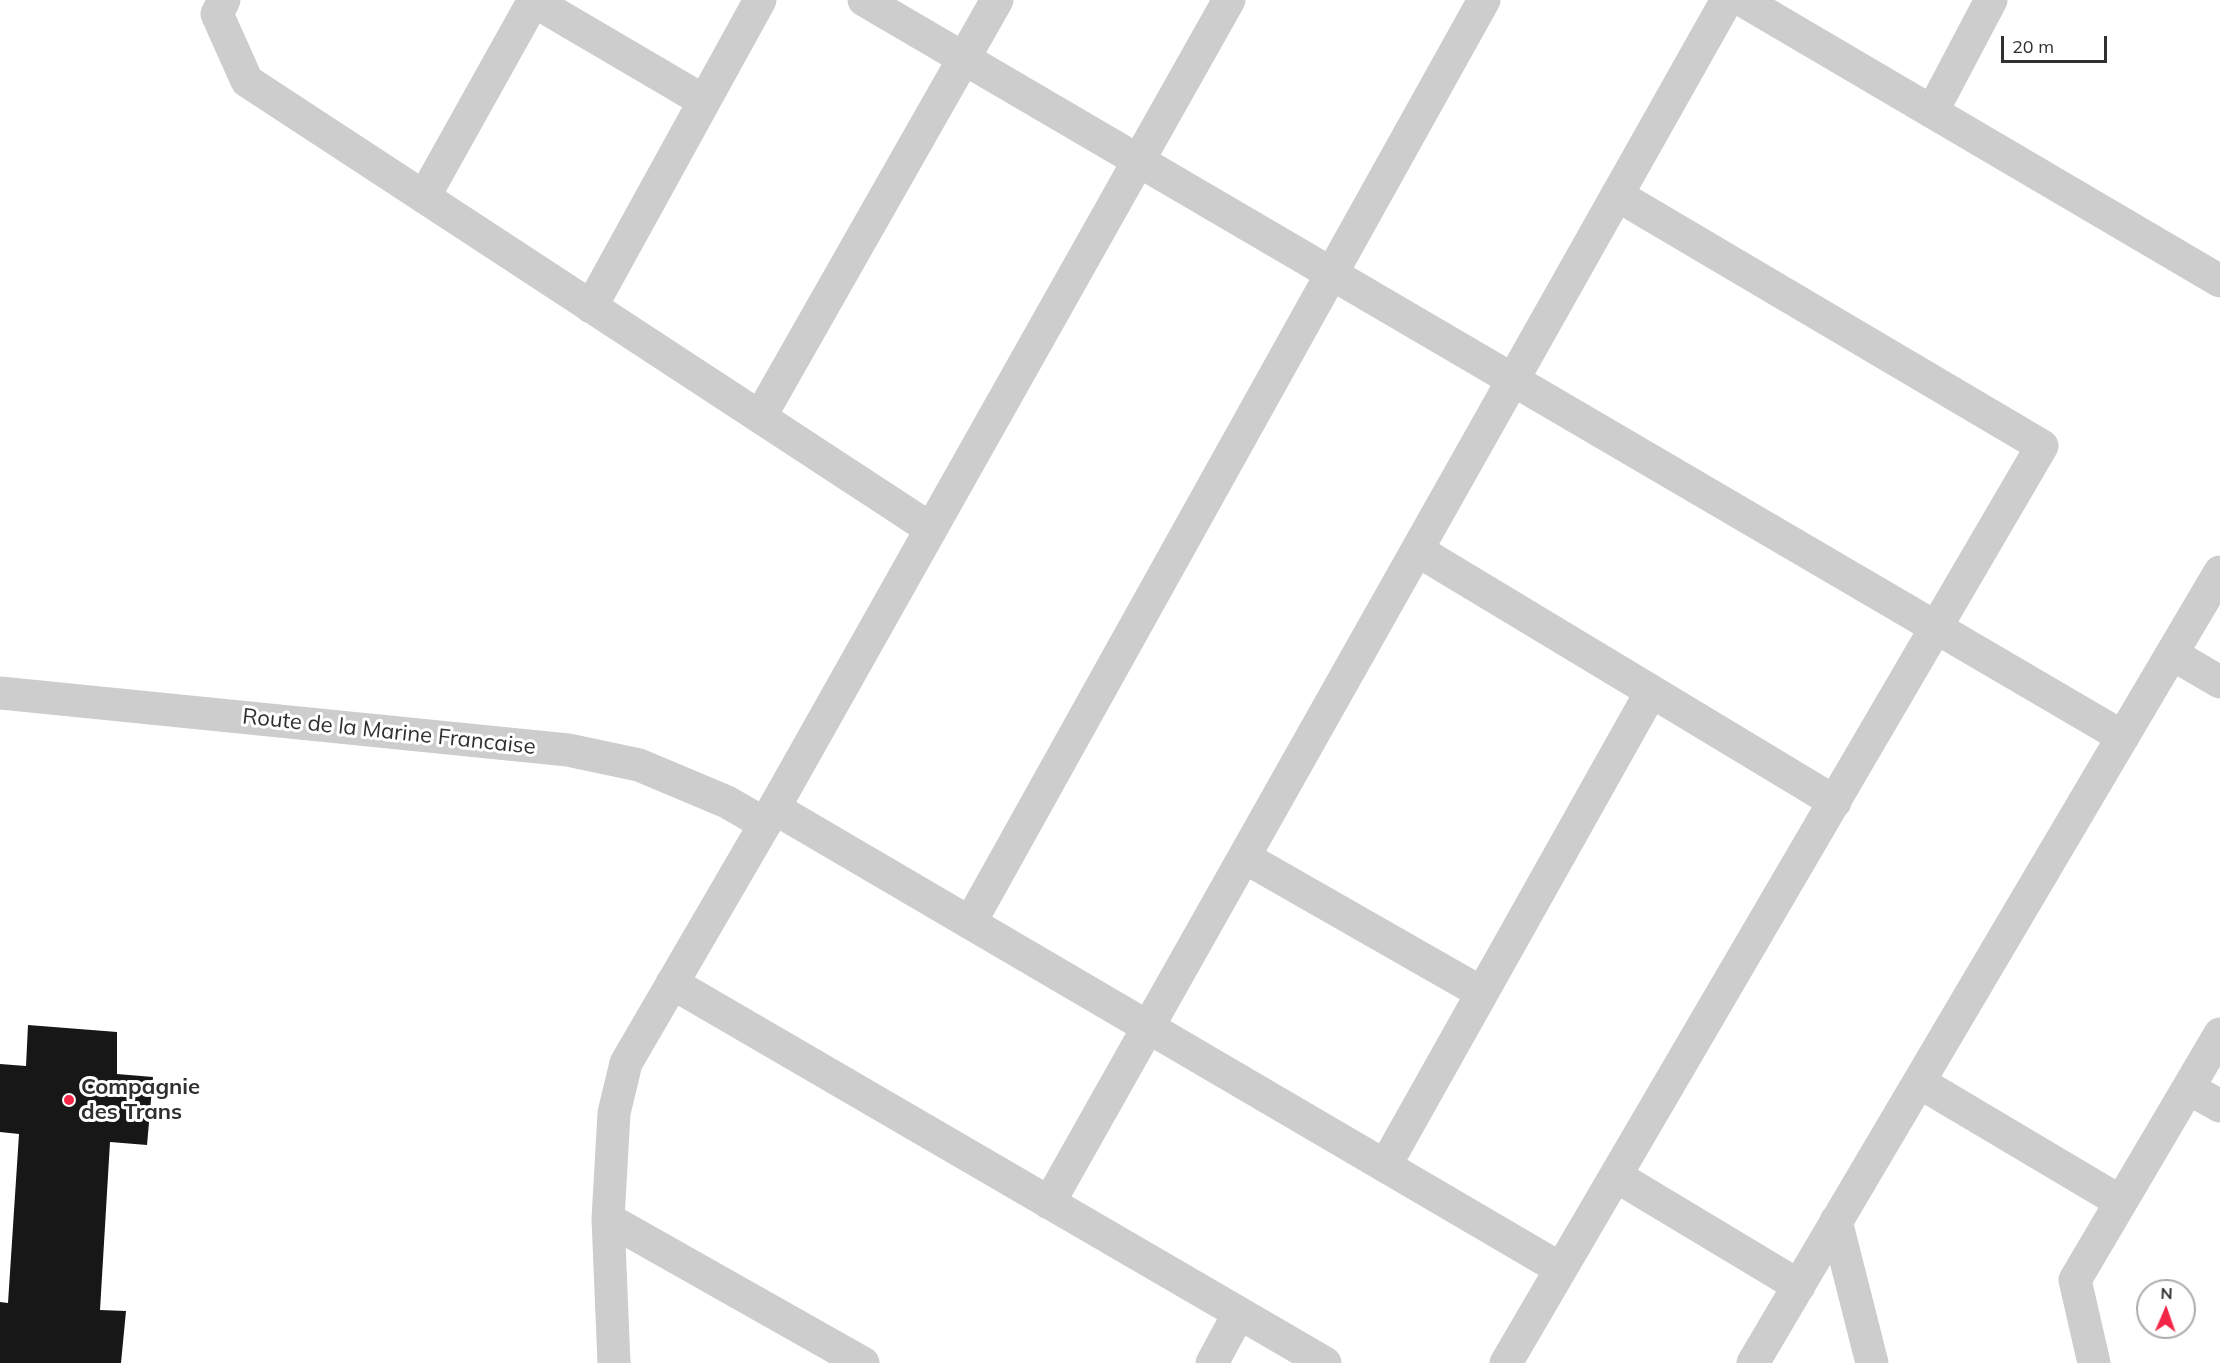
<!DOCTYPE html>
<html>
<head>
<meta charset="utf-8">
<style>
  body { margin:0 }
  #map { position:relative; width:2220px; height:1363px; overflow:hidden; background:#fff; font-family:Mulish,sans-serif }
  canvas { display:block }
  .north { position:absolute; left:2136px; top:1279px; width:60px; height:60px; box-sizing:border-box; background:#fff; border:2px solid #acacac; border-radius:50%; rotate:2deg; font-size:16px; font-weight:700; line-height:24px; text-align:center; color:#303030 }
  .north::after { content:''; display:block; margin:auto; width:21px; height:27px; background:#f22646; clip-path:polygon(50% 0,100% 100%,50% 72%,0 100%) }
  .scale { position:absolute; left:2001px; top:36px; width:106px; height:27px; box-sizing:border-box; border:3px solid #303030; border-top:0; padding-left:8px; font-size:18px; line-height:21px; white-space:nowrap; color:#303030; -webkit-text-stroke:4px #fff; paint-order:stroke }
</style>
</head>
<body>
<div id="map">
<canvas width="2220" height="1363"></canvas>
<div class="north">N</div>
<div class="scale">20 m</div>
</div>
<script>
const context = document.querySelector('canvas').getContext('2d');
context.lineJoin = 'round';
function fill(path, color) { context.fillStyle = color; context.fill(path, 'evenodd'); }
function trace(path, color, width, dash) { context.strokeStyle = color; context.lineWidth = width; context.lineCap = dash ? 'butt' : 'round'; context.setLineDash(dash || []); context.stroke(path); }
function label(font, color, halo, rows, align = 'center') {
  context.font = font + ' Mulish,sans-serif'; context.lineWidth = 6; context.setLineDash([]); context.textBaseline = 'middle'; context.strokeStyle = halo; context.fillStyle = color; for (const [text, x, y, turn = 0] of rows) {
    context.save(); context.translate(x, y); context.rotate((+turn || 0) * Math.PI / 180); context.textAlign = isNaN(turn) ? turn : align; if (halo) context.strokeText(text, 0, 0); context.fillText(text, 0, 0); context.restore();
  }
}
fill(new Path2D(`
  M28,1025L117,1032V1074L153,1077L147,1145L110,1142L100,1310L126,1311L121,1363H0V1302L8,1303L19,1134L0,1132V1064L26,1066Z`), '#171717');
trace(new Path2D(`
  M224,0L217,14L247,81L931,529
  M532,0L704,101
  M864,0L2123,737
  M1742,0L2220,281
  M1932,112L1991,0
  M424,197L534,0
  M591,307L760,0
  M760,417L997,0
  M1417,550L1835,802
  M2172,654L2220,682
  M0,693L568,750L639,765L727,802L765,824
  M774,808L1561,1269
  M1244,857L1482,993
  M970,923L1484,0
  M672,983L1325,1363
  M1919,1082L2121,1202
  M2188,1088L2220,1106
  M1385,1166L1651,692
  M1616,1176L1799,1286
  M1049,1203L1727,0
  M608,1219L863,1363
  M1836,1221L1872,1363
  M614,1363L608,1219L614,1113L626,1063L765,824L1229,0
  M1212,1363L1239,1313
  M1506,1363L2042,446L1617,195
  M1753,1363L2220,572
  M2094,1363L2075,1280L2220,1034`), '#cdcdcd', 33);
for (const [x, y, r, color] of [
  [69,1100,6,"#f22646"]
]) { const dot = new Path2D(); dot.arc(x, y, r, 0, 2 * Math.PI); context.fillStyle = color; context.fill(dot); trace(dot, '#fff', 2); }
label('22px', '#303030', '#fff', [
  ["Route de la Marine Francaise",389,732,6]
]);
label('bold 22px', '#303030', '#fff', [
  ["Compagnie",81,1087],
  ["des Trans",81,1112]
], 'left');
</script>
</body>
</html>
